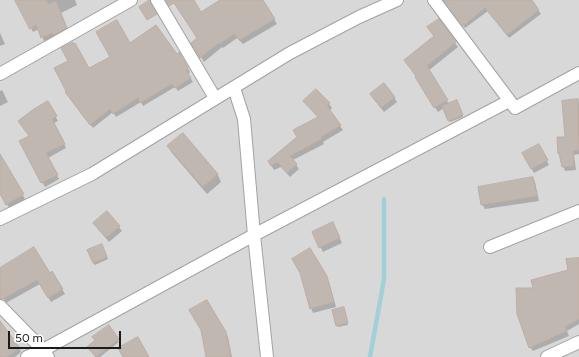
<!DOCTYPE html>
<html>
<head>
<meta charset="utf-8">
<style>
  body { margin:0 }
  #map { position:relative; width:579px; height:357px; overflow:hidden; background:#ece8e1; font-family:Figtree,sans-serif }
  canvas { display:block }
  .scale { position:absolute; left:8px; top:331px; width:113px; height:18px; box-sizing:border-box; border:2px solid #1b1b1b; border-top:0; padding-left:5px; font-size:12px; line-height:14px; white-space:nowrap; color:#1b1b1b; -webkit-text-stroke:3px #fff; paint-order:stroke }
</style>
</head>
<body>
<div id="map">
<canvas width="579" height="357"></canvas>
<div class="scale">50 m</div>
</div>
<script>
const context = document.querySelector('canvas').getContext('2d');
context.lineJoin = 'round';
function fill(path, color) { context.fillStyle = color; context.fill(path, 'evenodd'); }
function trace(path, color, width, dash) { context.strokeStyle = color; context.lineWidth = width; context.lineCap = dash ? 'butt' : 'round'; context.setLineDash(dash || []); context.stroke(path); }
fill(new Path2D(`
  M0,0H579V357H0Z`), '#d9d8d8');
fill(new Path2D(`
  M16,0H75L77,5L61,13L68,32L44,41L39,29L33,32Z
  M173,0H193L201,13L223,0H262L277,24L243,44L237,38L223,48L222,47L204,62L192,43L198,38Z
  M464,0L531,1L541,14L509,38L488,11L465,28L447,3Z
  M438,20L458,47L428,71L449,104L457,103L463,117L450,122L444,108L438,112L418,81L435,37Z
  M0,33L5,44L0,46Z
  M130,44L177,56L179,54L190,72L188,74L193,82L178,91L175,87L143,106L141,102L116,117L113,112L93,128L66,93L89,70L111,57Z
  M2,90L8,102L0,106V91Z
  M316,90L329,104L332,108L329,111L343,130L323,142L324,144L293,160L299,169L290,177L281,167L274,170L269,162L298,137L319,118L305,101Z
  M394,97L397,102L384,112L374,99Z
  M578,100L579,103V154L574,155L576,170L565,171L559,154L558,138H567Z
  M48,103L58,121L54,123L66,148L48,158L59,179L45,187L20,142L30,136Z
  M183,134L218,175L221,182L207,194L172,153L168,146Z
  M539,145L549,165L534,173L523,153Z
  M0,156L25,199L10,209L0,193Z
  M533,178L535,182L539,201L485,209L482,204Z
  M94,223L119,227L122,231L109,242Z
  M335,228L342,243L323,252L313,233Z
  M103,247L108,259L95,265L93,263Z
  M310,250L329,282L336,307L313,313L311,308Z
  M579,259V324L567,331L569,336L533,351L530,347L534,289L569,271Z
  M0,269L50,274L52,272L65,294L51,302L40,284L6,303L0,292Z
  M206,301L228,337L232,357H207Z
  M344,310L348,325L338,327L337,325Z
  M108,327L119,342L100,357H96L89,349Z
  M0,331L19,348L21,352L15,357H0Z`), '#0003');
trace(new Path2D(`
  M370,357L384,279V199`), '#a3cfd9', 4.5);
const building = new Path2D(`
  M15,0H47L48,4L56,1L67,28L54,35L53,33L41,38L36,25L30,29Z
  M150,0L157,14L147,20L139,7Z
  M166,0H194L201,12L220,0H263L275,19L240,40L234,34L220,44L219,43L200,58L191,43L197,38L174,3L169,6Z
  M443,0H532L539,10L507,35L485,8L463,26Z
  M439,19L456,42L427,66L448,100L434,108L415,77L416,76L404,60L434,36L427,27Z
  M117,20L130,43L156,25L177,54L179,52L188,68L186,70L191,78L175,88L172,84L140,103L138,98L113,114L110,109L90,125L65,92L66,91L54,68L68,61L61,48L73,42V44L75,43L89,68L110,57L96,32Z
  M384,83L395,97L381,108L370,94Z
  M316,89L330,103L327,106L341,125L321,137L322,139L290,156L297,164L287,173L277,162L271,166L268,161L297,137L293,130L318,117L303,101Z
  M578,99L579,150L573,151L574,166L562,167L559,153L558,154L557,137H565L562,101Z
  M457,100L463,115L448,121L442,106Z
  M48,101L57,116L52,119L65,144L46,153L58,175L41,183L19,141L29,136L18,121L34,109Z
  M183,133L218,174L203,187L167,146Z
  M539,144L548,160L531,169L522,153Z
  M0,154L24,194L6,205L0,194Z
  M533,177L537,196L481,205L478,187Z
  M107,211L120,226L106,238L93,223Z
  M333,222L340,238L319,248L312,232Z
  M102,244L107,257L93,263L87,250Z
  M34,247L50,273L52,271L63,289L48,298L37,280L3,299H0V268Z
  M310,248L327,276L334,302L310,309L300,273L292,259Z
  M579,258V319L565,327L567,331L529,348L517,314L516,288H533L531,280L568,270L566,259Z
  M207,300L226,332L231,357H206L201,330L189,310Z
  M344,307L348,323L336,326L332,310Z
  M0,321L20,348L7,357H0Z
  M109,325L119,339L96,357L87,347L95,340L92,337Z
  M138,337L149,357H123L118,348Z`);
fill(building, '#c1b7b1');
trace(building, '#bdaea4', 1);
const street = new Path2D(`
  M157,0L215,98
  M434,0L515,108L579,73
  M0,74L131,0
  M234,88L244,119L254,235L267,357
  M0,219L92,174L290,53L359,17L397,0
  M490,247L579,211
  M0,306L43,350L48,357
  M27,357L43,350L254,235L509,101
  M547,357L579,342`);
trace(street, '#a2a2a2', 14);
trace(street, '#fff', 12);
</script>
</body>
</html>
